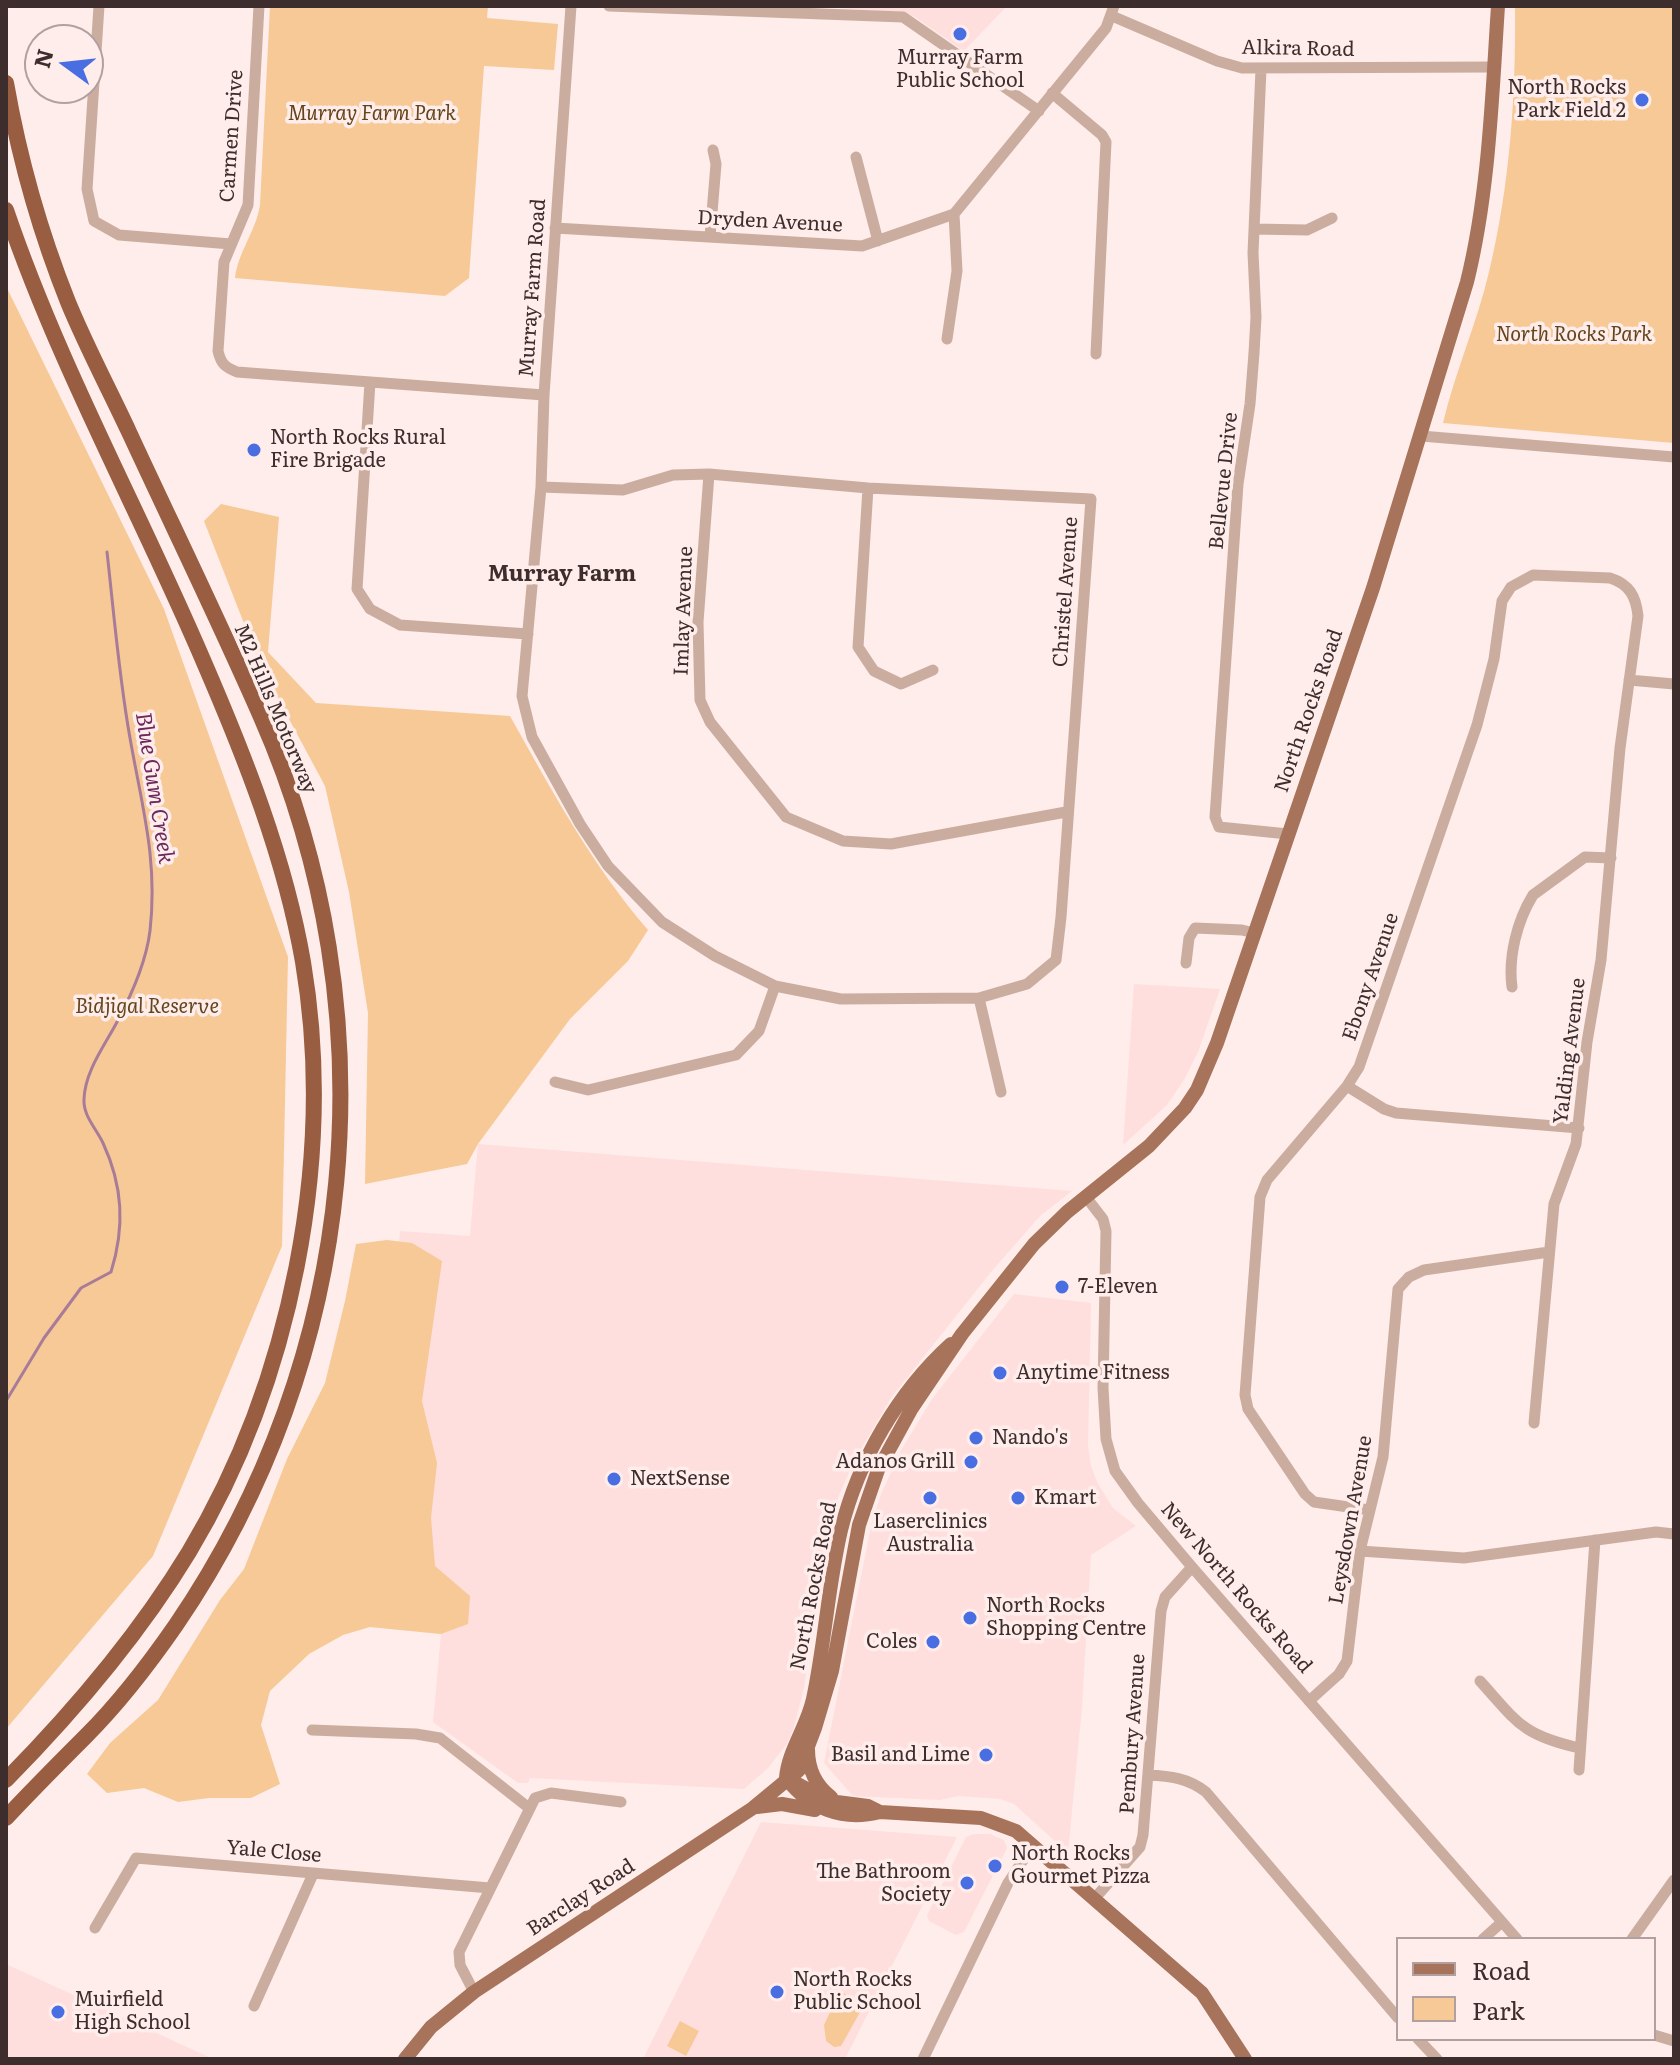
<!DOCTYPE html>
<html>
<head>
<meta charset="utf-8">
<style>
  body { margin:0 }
  #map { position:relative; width:1680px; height:2065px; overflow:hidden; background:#feedeb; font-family:Literata,serif }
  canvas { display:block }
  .frame { position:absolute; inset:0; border:8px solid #3d2d2c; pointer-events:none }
  .legend { position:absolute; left:1396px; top:1937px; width:260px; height:104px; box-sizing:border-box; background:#feedeb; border:2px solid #b1a09f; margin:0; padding:10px 14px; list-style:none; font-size:24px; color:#3d2d2c }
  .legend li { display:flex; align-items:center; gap:16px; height:40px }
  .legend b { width:40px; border:2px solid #b1a09f }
  .north { position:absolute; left:24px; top:24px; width:80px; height:80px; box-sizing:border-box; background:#feedeb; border:2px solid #b1a09f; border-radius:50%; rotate:285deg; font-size:22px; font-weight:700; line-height:32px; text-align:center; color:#3d2d2c }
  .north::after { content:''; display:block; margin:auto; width:28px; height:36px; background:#496ee1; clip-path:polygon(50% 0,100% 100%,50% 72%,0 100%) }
</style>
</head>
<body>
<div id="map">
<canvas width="1680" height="2065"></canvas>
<div class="frame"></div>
<ul class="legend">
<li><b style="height:10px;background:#a7735a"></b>Road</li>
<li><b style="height:22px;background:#f6c997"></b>Park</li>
</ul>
<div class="north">N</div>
</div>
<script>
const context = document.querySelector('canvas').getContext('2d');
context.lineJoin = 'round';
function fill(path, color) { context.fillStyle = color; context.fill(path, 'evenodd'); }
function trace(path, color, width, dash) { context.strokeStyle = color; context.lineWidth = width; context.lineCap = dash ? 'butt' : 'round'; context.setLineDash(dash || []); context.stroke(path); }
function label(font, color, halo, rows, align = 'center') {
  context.font = font + ' Literata,serif'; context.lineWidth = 7; context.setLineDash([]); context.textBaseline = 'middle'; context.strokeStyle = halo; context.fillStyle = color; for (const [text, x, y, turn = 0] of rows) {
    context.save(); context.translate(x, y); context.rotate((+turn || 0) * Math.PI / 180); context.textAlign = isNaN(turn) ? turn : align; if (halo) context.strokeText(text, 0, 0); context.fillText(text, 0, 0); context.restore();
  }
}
fill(new Path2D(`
  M811,6H1007L964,51L915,17L902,13Z
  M1134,984L1220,989L1198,1052L1185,1078L1167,1105L1123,1145Z
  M478,1144L1072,1191L1040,1216L991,1272L891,1398L854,1461L838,1498L819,1586L804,1688L794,1727L787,1744L768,1768L744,1789L530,1778L528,1783H518L433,1722L441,1634L370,1627L400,1231L470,1236Z
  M1014,1294L1091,1303L1088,1445L1091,1466L1098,1484L1113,1508L1136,1526L1091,1555L1082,1707L1068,1853L1014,1804L1000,1799L958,1796L940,1800L853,1796L824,1763L872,1521L882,1492L900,1452L932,1399Z
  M761,1822L957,1837L845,2059H643Z
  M973,1834H990L1004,1840L1007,1848L964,1932L956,1935L929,1921L927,1915L966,1837Z
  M6,1964L213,2059H6Z`), '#fedfdd');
fill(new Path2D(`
  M270,6H488L487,18L558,24L554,70L484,66L469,278L445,296L235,278C238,252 256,231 260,205Z
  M1515,6H1674V443L1443,423C1455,372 1477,323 1489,272C1510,185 1516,95 1515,6Z
  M6,286L164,609L288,957L282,1246L153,1556L6,1729Z
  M221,504L279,517L268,652L316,703L510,716C552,791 592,865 648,930L628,961L570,1019L478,1144L467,1164L365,1184L368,1013L349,892L325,786L261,667L204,521Z
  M387,1240L412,1243L442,1261L422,1401L437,1463L431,1518L435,1566L470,1596L468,1624L441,1634L370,1627L343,1635L309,1654L270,1691L261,1725L280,1784L251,1798H209L178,1802L144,1788L107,1793L87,1774L110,1743L158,1700L220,1600L244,1569L287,1459L325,1383L345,1301L356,1244Z
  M840,1991L864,2005L841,2046L834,2047L826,2041L824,2025Z
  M680,2021L699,2031L686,2056L667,2046Z`), '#f6c997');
trace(new Path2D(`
  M6,1401L44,1338L81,1288L111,1272C125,1227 123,1186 103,1143C96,1128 83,1116 84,1099C85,1071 105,1045 117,1022C132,994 146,962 150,931C158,859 142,807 130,738C119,677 114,614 107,552`), '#a87b98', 3);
trace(new Path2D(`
  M99,6L87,189L94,221L119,235L231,244
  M259,6L248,205L224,262L218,351C221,364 225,367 237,372L544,395
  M609,6L903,17L1039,111
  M1112,16L1217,61L1242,68L1493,67
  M1261,69L1253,253L1256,317L1254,353L1250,404L1238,484L1215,817L1219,827L1288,834
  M1052,93L1102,135L1106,142L1096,354
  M856,157L878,241
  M555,228L862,246L954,214L1106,28L1114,6
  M1254,229L1307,230L1332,218
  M710,237L716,164L713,150
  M947,339L957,271L954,214
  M370,382L357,589L370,609L400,625L528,634
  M1421,436L1674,457
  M709,474L698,622L700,700L710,722L786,817L843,841L891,844L1066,812
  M541,487L623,490L673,475L709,474L868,488L1091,499L1061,917L1056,960L1027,984L979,998L841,999L775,986L715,956L662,922L608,866L580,824L532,737L522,696L541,487L544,395L571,6
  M868,488L858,647L874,671L901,684L933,670
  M1629,680L1674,684
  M1186,963L1189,938L1195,928L1242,930L1254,933
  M1512,987C1508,957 1517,921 1533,895L1585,857L1611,858
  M979,998L1001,1092
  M555,1082L588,1090L736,1055L759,1031L775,986
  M1347,1086L1384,1109L1396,1113L1579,1128
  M1086,1197L1103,1219L1106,1231L1103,1388L1106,1439L1115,1471L1138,1503L1192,1567L1517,1939
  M1369,1510L1314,1502L1305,1494L1248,1409L1245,1395L1260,1197L1267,1180L1347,1086L1359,1067L1477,725L1494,659L1502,601L1511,587L1533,575L1610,578C1629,584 1636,596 1638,616L1620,748L1601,960L1587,1042L1576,1144L1554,1204L1534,1423
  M1360,1551L1464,1558L1656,1532L1674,1534
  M1480,1681C1518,1723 1522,1735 1579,1748
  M1309,1701L1339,1674L1347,1661L1360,1551L1383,1457L1398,1289L1409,1277L1424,1270L1549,1252
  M312,1730L416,1734L440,1738L529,1808
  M1579,1770L1595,1540
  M1148,1775C1170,1776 1188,1778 1206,1792L1398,2018
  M1095,1898L1140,1847L1143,1835L1161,1611L1165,1597L1192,1567
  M95,1928L136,1858L490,1888
  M1483,1939L1502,1922
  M1632,1939L1674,1880
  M474,1992L460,1965L459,1952L535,1798L551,1793L621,1802
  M254,2006L313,1874
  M1654,2035L1674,2041
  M1418,2039L1437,2059
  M923,2059L1008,1883L1033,1845`), '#cbad9f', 11);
trace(new Path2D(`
  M951,1344C898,1392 858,1461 841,1530C828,1586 825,1643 813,1699C807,1727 788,1751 786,1778C809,1808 842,1822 880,1812L981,1818L1016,1831L1202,1993L1245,2059
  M808,1749C808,1769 815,1785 831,1797
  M790,1780L829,1801L868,1806L880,1812
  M757,1807L782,1804L815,1810
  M405,2059L431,2027L474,1992L753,1808L799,1770L815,1728L832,1671L859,1525L878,1470L912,1408L962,1334L1034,1244L1067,1212L1149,1146L1185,1108L1197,1090L1217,1043L1373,588L1467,282C1489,193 1492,97 1498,6`), '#a7735a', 14);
trace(new Path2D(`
  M6,83C19,157 40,232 68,302C86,346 109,389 129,432C173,527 219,621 261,717C392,1015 359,1357 176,1625C149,1664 119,1703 86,1736C59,1763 32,1790 6,1818
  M6,210C59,366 139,510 203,660C245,757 285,858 303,962C336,1158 291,1382 189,1552C138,1636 74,1711 6,1780`), '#995e41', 16);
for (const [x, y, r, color] of [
  [960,34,8,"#496ee1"],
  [1642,100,8,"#496ee1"],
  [254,450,8,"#496ee1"],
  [1062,1287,8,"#496ee1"],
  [1000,1373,8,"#496ee1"],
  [976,1438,8,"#496ee1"],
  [971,1462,8,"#496ee1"],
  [614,1479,8,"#496ee1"],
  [930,1498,8,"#496ee1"],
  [1018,1498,8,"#496ee1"],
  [970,1618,8,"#496ee1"],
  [933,1642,8,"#496ee1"],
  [986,1755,8,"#496ee1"],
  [995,1866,8,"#496ee1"],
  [967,1883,8,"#496ee1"],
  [777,1992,8,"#496ee1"],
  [58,2012,8,"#496ee1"]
]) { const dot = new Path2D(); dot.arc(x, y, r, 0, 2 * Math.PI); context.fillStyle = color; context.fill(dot); trace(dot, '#feedeb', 3); }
label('20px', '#3d2d2c', '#feedeb', [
  ["Alkira Road",1298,49,1],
  ["Carmen Drive",232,136,-86],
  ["Dryden Avenue",770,222,3],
  ["Murray Farm Road",533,288,-86],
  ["Bellevue Drive",1224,481,-84],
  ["Christel Avenue",1066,592,-86],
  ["Imlay Avenue",684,611,-88],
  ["M2 Hills Motorway",275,709,67],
  ["North Rocks Road",1309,711,-71],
  ["Ebony Avenue",1371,977,-71],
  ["Yalding Avenue",1570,1051,-83],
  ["Leysdown Avenue",1351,1520,-80],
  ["North Rocks Road",814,1586,-79],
  ["New North Rocks Road",1236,1588,49],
  ["Pembury Avenue",1133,1734,-86],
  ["Yale Close",274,1852,5],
  ["Barclay Road",581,1898,-33]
]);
label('20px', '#3d2d2c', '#feedeb', [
  ["Murray Farm",960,58,"center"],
  ["Public School",960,81,"center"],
  ["North Rocks",1626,88,"right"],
  ["Park Field 2",1626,111,"right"],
  ["North Rocks Rural",270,438],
  ["Fire Brigade",270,461],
  ["7-Eleven",1078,1287],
  ["Anytime Fitness",1016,1373],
  ["Nando's",992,1438],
  ["Adanos Grill",955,1462,"right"],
  ["NextSense",630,1479],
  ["Kmart",1034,1498],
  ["Laserclinics",930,1522,"center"],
  ["Australia",930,1545,"center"],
  ["North Rocks",986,1606],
  ["Shopping Centre",986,1629],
  ["Coles",917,1642,"right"],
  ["Basil and Lime",970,1755,"right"],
  ["North Rocks",1011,1854],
  ["Gourmet Pizza",1011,1877],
  ["The Bathroom",951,1872,"right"],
  ["Society",951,1895,"right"],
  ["North Rocks",793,1980],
  ["Public School",793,2003],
  ["Muirfield",74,2000],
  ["High School",74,2023]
], 'left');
label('italic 20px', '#64441b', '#feedeb', [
  ["Murray Farm Park",372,114],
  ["North Rocks Park",1574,335],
  ["Bidjigal Reserve",147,1007]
]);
label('bold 22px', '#3d2d2c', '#feedeb', [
  ["Murray Farm",562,575]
]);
label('italic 22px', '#6d295e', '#feedeb', [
  ["Blue Gum Creek",154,788,81]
]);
</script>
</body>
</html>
